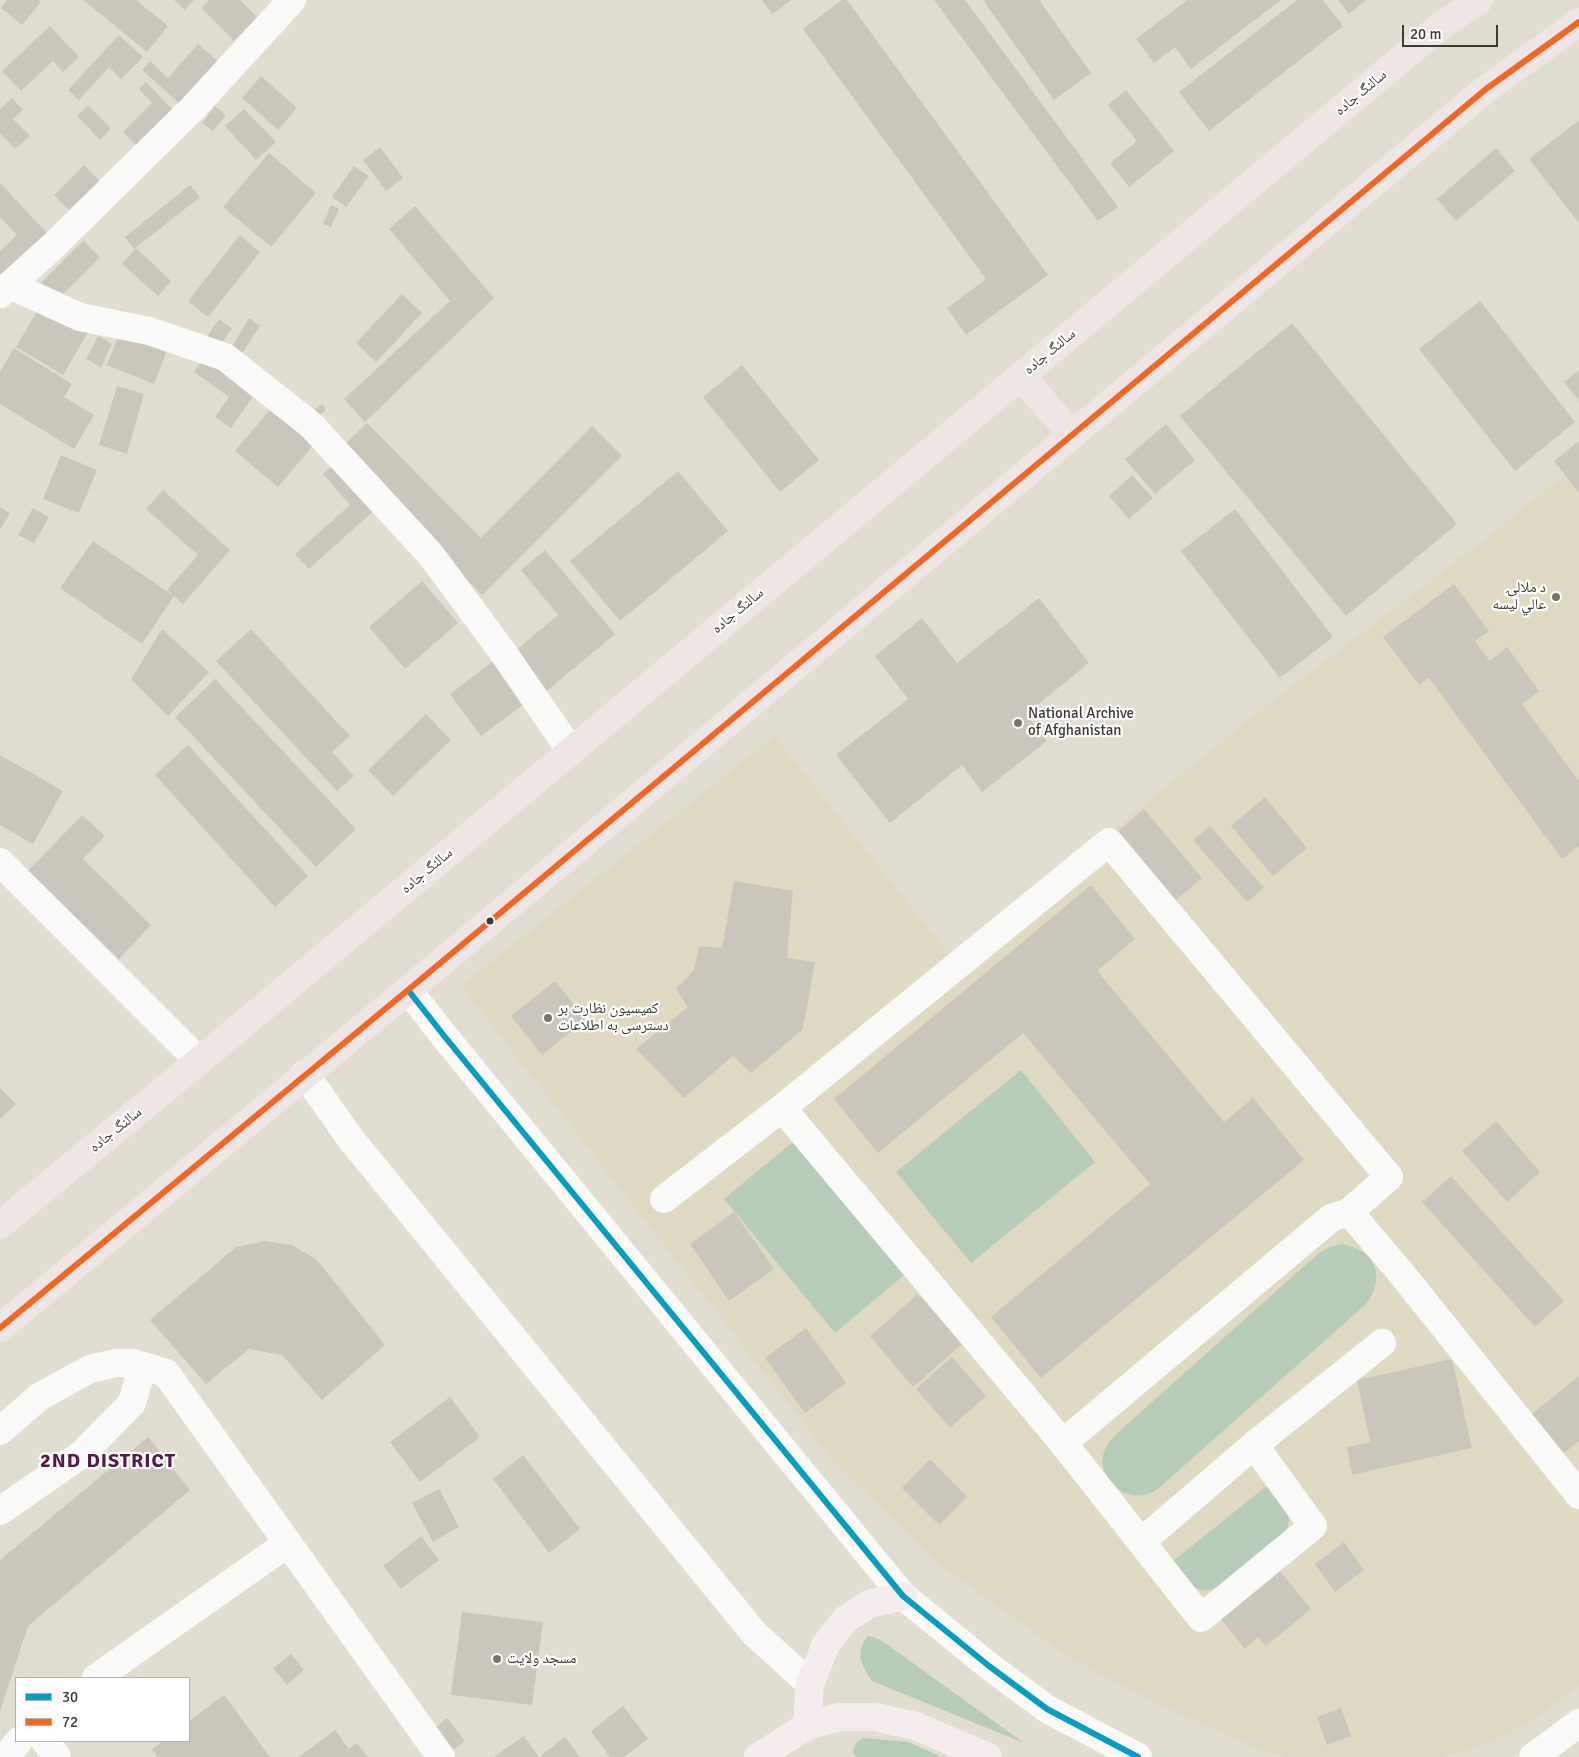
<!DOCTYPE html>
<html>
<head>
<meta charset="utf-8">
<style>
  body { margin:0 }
  #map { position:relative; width:1579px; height:1757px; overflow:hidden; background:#e1ded1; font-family:Signika,sans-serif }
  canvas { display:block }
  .legend { position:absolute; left:15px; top:1677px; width:175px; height:65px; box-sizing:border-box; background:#fff; border:1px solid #b2b1ad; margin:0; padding:6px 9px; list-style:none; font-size:15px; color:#3e3b32 }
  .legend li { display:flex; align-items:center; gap:10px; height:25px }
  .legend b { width:25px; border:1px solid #b2b1ad }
  .scale { position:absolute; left:1402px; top:25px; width:96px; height:22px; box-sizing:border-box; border:2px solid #3e3b32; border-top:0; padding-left:6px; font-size:15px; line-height:18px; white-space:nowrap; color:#3e3b32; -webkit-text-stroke:4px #fff; paint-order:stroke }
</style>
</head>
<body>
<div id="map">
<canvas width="1579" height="1757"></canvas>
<ul class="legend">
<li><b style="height:6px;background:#069ebe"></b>30</li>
<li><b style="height:6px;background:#f26522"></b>72</li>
</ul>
<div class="scale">20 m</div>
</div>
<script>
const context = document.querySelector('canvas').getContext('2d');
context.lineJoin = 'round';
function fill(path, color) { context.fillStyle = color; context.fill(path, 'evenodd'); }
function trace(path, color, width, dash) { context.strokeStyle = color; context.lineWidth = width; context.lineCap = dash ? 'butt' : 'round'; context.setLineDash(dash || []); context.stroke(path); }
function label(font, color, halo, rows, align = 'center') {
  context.font = font + ' Signika,"Noto Naskh Arabic",sans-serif'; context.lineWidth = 4.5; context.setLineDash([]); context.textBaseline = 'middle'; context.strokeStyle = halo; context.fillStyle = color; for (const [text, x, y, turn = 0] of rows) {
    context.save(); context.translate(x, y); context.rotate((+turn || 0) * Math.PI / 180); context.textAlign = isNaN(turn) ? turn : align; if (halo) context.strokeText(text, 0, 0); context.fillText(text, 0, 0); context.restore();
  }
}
fill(new Path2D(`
  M1579,463V1685L1529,1723L1475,1748L1441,1757H1287L1254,1747L1158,1704L1070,1658L944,1568L834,1462L461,986L775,736L953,959L1261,710L1487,538Z`), '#e0dac3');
fill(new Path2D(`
  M1021,1070L1095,1162L971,1263L896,1172Z
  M794,1141L904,1275L835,1333L724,1199Z
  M1341,1244C1376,1249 1387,1278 1365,1305L1160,1487C1157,1489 1153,1492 1150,1493C1126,1503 1099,1481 1103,1456C1105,1448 1109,1442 1115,1435L1319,1253L1330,1247Z
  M1269,1484C1284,1503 1295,1507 1286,1533L1217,1589C1190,1594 1188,1581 1172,1562Z
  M868,1636L877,1638L885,1643L1024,1743L872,1681C862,1666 854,1652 868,1636Z
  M863,1738L908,1742L942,1757H856L853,1752L856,1743Z`), '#b6ccb8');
fill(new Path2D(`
  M7,0H38L41,2L22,25L1,8Z
  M83,0H136L168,26L147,52Z
  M174,0H194L185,10Z
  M209,0H240L257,17L234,41L201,8Z
  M762,0H792L772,14Z
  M842,0H847L1048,275L966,335L947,308L986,279L803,29Z
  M934,0H965L1118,207L1098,221Z
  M983,0H1039L1091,73L1054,100Z
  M1187,0H1281L1191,69L1175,47L1154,63L1136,39Z
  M1297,0H1323L1343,26L1209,131L1179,92Z
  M1338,0H1366L1349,14Z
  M50,26L79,57L63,72L53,61L21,91L2,71Z
  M119,35L143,57L121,79L109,67L79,100L68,90Z
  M198,44L219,62L181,105L142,70L150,61L168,78Z
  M261,76L297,108L278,130L242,98Z
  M146,82L178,115L141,150L123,132L152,103L139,89Z
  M1126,90L1174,151L1129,187L1110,163L1137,141L1108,105Z
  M12,98L23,110L13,119L30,136L15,149L0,133V109Z
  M88,105L111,128L100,140L77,116Z
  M215,106L226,115L213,131L202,123Z
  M244,109L276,142L256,160L225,126Z
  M1579,120V223L1529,159Z
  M380,147L403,178L386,191L363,160Z
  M1496,148L1515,171L1456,221L1437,199Z
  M269,153L316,193L271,247L223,207Z
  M84,165L102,183L72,213L54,195Z
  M354,166L369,176L346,207L332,197Z
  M0,183L47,233L0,277V251L17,235L0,217Z
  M190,185L200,197L134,249L125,237Z
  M331,205L339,209L331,227L323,224Z
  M415,206L494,298L365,422L344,399L450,301L389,229Z
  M240,235L260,252L208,317L188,301Z
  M83,241L100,257L54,303L38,286Z
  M136,248L171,281L158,296L122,264Z
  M402,294L422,313L376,362L356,343Z
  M43,301L90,329L63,375L16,347Z
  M1480,301L1575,422L1515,471L1419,349Z
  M249,318L260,326L239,358L229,351Z
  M219,319L232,328L215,353L202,344Z
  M1292,323L1457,524L1346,616L1180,416Z
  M120,332L167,350L154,384L107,365Z
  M98,336L112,344L101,367L86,359Z
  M14,348L72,384L64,397L94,415L74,449L0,404V372Z
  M208,352L259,388L231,428L215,417L229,397L194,372Z
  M742,365L819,460L780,492L703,397Z
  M1579,370V401L1564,382Z
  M117,386L144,394L127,454L99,445Z
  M322,404L326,410L315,418L310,413Z
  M274,405L316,442L278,487L235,451Z
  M367,423L481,538L592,426L622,456L482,595L339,450Z
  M1166,424L1195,460L1155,494L1125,459Z
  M1579,441V493L1554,461Z
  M61,455L97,470L79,513L43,499Z
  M338,460L379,506L309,569L295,554L350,505L323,474Z
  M678,471L728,531L620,621L570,561Z
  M1132,475L1153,498L1129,519L1109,496Z
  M163,490L230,550L183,604L167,590L198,555L146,509Z
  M0,507L10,513L0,530Z
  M33,508L49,517L34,543L18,535Z
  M1235,509L1333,637L1280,678L1181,551Z
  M93,541L174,596L142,644L60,588Z
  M545,550L615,634L542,695L509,656L558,615L521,570Z
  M422,581L458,623L405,669L369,627Z
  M1454,584L1489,631L1475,641L1490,661L1507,647L1539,691L1522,704L1579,781V846L1562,859L1429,678L1419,685L1383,637Z
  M1039,598L1089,663L1026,714L1047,741L982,792L962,765L890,823L836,755L908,699L875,656L922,618L957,663Z
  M162,629L209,672L168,716L131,679Z
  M251,629L350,736L332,752L354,776L337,791L216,661Z
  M496,659L528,701L481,736L450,694Z
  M215,679L356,829L316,867L175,717Z
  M426,714L451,740L393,796L368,770Z
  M188,745L308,876L275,907L155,775Z
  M0,755L63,791L33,844L0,825Z
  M1265,797L1307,848L1273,876L1231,826Z
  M1144,809L1202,878L1175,901L1116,833Z
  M82,815L105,836L83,859L151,925L119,959L28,871Z
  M1210,826L1264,888L1247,902L1193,840Z
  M734,881L793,891L787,958L815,962L803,1029L751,1073L733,1056L684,1098L636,1049L688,1007L676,989L694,970L699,946L722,948Z
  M1091,885L1135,939L1097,971L1224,1122L1253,1098L1304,1160L1041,1378L991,1317L1150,1184L1023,1033L878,1153L834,1099Z
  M555,981L586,1019L542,1055L511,1016Z
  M0,1088L16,1104L0,1119Z
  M1496,1121L1540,1172L1507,1202L1462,1151Z
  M1451,1176L1564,1301L1535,1327L1422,1202Z
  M734,1212L774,1269L729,1301L690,1244Z
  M265,1241L292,1245L317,1260L385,1345L322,1400L282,1355L249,1349L206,1384L150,1320L236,1247Z
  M918,1294L962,1344L913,1387L870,1336Z
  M806,1328L846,1383L805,1413L765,1358Z
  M952,1357L986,1396L950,1428L916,1389Z
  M1452,1359L1472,1448L1352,1475L1347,1447L1370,1442L1357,1380Z
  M1579,1376V1441L1564,1453L1532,1414Z
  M450,1397L480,1437L420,1482L390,1442Z
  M148,1437L190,1490L28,1626L0,1711V1560Z
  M523,1455L580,1529L549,1553L493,1479Z
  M930,1459L967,1497L939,1525L902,1488Z
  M439,1489L459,1527L433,1542L412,1503Z
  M421,1536L439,1560L401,1589L383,1566Z
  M1344,1542L1364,1570L1335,1592L1315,1564Z
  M1279,1570L1311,1609L1266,1646L1258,1637L1245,1649L1221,1619Z
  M462,1612L543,1622L532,1705L451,1695Z
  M291,1654L304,1670L287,1685L273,1668Z
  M224,1695L270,1757H157L152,1749L163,1741H189V1721Z
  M623,1706L648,1739L624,1757H610L591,1731Z
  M1341,1708L1351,1736L1327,1745L1317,1717Z
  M447,1718L465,1741L453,1750L435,1728Z
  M335,1730L349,1749L357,1743L368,1757H299Z
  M524,1736L539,1757H494Z
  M565,1737L580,1757H539Z`), '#cac6bc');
trace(new Path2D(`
  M10,285L80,317L149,331L225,357L311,425L431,555L502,651L571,751
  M0,294L53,246L193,108L292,0
  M0,862L199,1061
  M408,990L445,1037L903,1596L989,1666L1047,1709L1138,1757
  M305,1074L350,1138L754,1633L810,1684
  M782,1108L1063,1443
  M664,1199L782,1108L1109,842L1389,1177L1349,1212L1397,1268L1579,1495
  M1349,1212L1331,1218L1063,1443L1201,1618L1313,1526L1254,1445L1382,1343
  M0,1431L39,1397L90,1369L116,1363H133L166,1373L441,1757
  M0,1511L82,1454L132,1403L139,1378L133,1363
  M1141,1542L1254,1445
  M96,1678L288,1543
  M45,1741L57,1757
  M6,1757L19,1741
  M1533,1757L1579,1723`), '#fafaf8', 28);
trace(new Path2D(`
  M807,1726L810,1684L826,1644L846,1619L869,1604L903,1596
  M758,1757L807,1726L839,1717H875L916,1726L988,1757`), '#f5eded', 28);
trace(new Path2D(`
  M1021,376L1072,435
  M0,1225L199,1061L1442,25L1479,0
  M0,1328L408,990L1486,89L1579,22`), '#f0e5e5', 28);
trace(new Path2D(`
  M408,990L445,1037L903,1596L989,1666L1047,1709L1138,1757`), '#069ebe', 6);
trace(new Path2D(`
  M0,1328L408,990L1486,89L1579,22`), '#f26522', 6);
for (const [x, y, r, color] of [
  [1556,597,5,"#77746a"],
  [1018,723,5,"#77746a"],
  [490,921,4.5,"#3e3b32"],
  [548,1018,5,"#77746a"],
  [497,1659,5,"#77746a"]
]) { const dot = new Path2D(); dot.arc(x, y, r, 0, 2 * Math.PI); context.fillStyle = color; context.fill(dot); trace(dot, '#fff', 2); }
label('15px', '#3e3b32', '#fff', [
  ["سالنگ جاده",1361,93,-40],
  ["سالنگ جاده",1050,352,-40],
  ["سالنگ جاده",738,611,-40],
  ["سالنگ جاده",427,871,-40],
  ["سالنگ جاده",116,1130,-39]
]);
label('15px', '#3e3b32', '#fff', [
  ["د ملالۍ",1546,588,"right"],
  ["عالي لیسه",1546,605,"right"],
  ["National Archive",1028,714],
  ["of Afghanistan",1028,731],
  ["کمیسیون نظارت بر",558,1009],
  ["دسترسی به اطلاعات",558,1026],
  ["مسجد ولایت",507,1659]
], 'left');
context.letterSpacing = '1px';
label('bold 20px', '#531b45', '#fff', [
  ["2ND DISTRICT",108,1462]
]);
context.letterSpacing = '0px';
</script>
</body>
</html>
